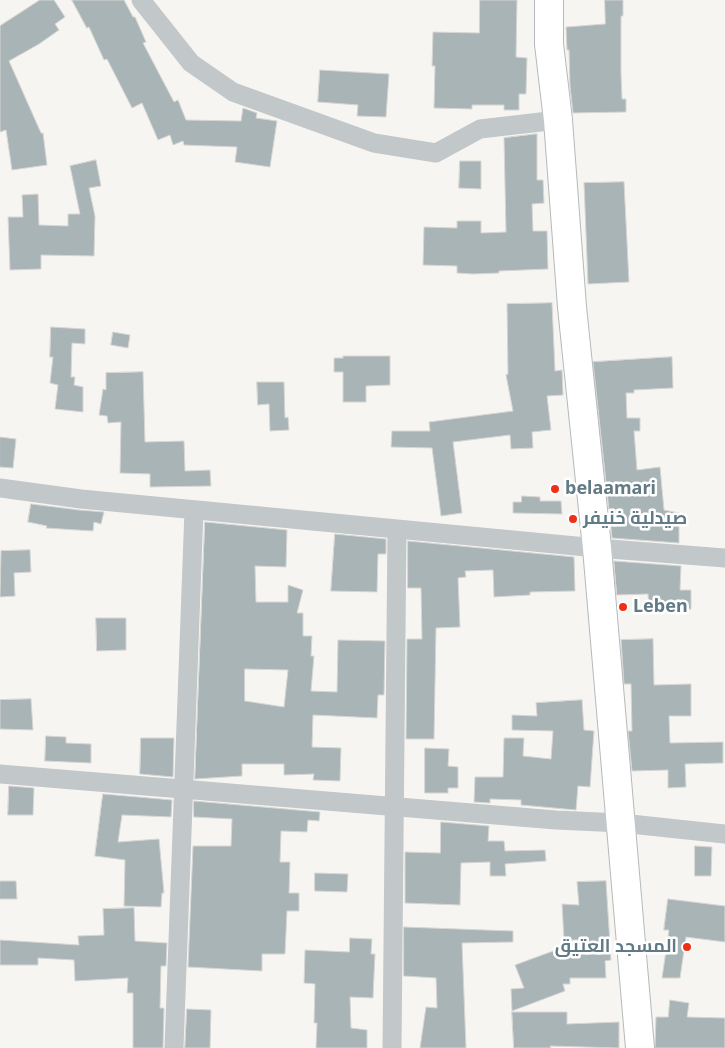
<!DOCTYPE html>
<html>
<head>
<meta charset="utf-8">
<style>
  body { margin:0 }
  canvas { display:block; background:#f6f5f1 }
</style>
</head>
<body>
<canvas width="725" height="1048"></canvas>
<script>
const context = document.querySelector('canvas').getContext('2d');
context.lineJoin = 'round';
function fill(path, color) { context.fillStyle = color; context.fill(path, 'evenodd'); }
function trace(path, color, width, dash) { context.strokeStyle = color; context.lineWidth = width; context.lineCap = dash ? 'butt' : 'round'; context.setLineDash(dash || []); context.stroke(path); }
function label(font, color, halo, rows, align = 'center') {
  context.font = font + ' "Noto Sans",Cairo,sans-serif'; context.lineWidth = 5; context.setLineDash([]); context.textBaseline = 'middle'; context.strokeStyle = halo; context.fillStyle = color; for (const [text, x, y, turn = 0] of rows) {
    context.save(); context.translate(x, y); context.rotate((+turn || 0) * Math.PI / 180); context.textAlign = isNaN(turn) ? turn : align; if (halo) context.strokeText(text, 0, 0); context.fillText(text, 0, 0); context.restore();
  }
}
const building = new Path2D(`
  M40,0H54L65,17L55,24L59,30L39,44L9,61L41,133H43L47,165L12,170L6,130L0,132V26Z
  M72,0H124L133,17H135L146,42L143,43L174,102L178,100L186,120L241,121L243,108L257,113L256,118L277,121L270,167L235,162L237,147L184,145L183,141L173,145L170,135L158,140L142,103L132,108L107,59L104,60L89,27L87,28Z
  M480,0H517L516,57L527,58L526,94H519V110H504V105H472V109L434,108L435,66H432L433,32L479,33Z
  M605,0H623V16H621V74L622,99H626V112L573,113L570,86L569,50H567L566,27L605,24Z
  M320,70L389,74L386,117L357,116L358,105L318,102Z
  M537,134V180H543L544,203L532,204L533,231H547L548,269L499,271V273L473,274L457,273V266L423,265L424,227L457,228V221H481V233L506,232L504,138Z
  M96,160L101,186L89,188L95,216L94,256L41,255V269L10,270L8,217H23L22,195L38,194L39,225L68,226V214H80L70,166Z
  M460,161H481V189L459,188Z
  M624,182L629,282L588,284L584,183Z
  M552,303L555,371L562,370L563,395L547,396L551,430L532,432L533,448L511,449L510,435L453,442L462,513L441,516L432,448L391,447L392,431H430L429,422L513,411L506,375L508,374L507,304Z
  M51,327L85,329V344L72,343L71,377H75L74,385L83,387V412L55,409L58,385L50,383L53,357H50Z
  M113,332L130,335L128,348L111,345Z
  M343,356H390V385L366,386V402H343V372H334V358H343Z
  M672,357L673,388L634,390V393H626L627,418H640V431H634L637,470L660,467L664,510L679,513V543L612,538L593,362Z
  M143,372L145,442L184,441L185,471L210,470L211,486L150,487V474L120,473L121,422L108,423L107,416L99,415L103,389L106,390V373Z
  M257,382H284L285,418L288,417L289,430L270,431L269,404L258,405Z
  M0,437L16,439L13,468L0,467Z
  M522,496L540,497V501H561L562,514L513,513V502H521Z
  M31,504L79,510L104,512L101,524L94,522L93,531L46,528L47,526L28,522Z
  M205,522L287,530L286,567L255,566L256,602H288V585L303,590L297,613H303V636H312L311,656H314L311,691L337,692L338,640L385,641L384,695H378L377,718L313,715L312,747L341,748L340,781L313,780L314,774L284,775V764H242V776L195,779ZM245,669L288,670L284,707L245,701Z
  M335,534L386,539V554H378L377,592L331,591Z
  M408,541L574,557L575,591L530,592V595L494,597L493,570L465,571L466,577L458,578L460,627L436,628L434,739H406L407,639H422L421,588H408Z
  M30,550L31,572L14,573L15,596L0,597L1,551Z
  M614,561L681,566L680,590H691V609L649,611L648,594L617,595Z
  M96,618H126V650L97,651Z
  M653,639L654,685L691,684V716H669L670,743L723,742V763L685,764L686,787L668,788V770L632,771L628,731H632L631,684H624L621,640Z
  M31,699L33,730L0,729V700Z
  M582,700L584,730L594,731L590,787L578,786L576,810L521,805V800L490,799V803L474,802L475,777H503L504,738H524L523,756L551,759L553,731L512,730V715L537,716L536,703Z
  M46,736L66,737V743L91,744V763L45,761Z
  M141,738H174L173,777L140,774Z
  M425,748L449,749L448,766L458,767V788H448V793H425Z
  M9,786L34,788L33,815H8Z
  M103,794L172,800L171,817L122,815L118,842L159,839L164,893H162L161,907L124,906L125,860L95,856Z
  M194,801L320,812L319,821L308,820L307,832L281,831L280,862H290L289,893H299V911H287L285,954H262V971L188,967L193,846H231L232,819L194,817Z
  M441,822L489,826L488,841H504L505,851L545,850L546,861L505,864L506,876H490V862L461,863L460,905L405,903V852L440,853Z
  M695,846L712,847L711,876H695Z
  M315,873L348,874L347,892L315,891Z
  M0,881H16L17,899H0Z
  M606,881L611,960L605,961L606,978H570V984H563L565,991L512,1011L511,989L524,988L515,965L583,940H564L562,904L579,905L577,882Z
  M668,899L725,906V942L686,937L680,978H662L669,930H664Z
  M134,908L135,941L167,943L166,966H161L160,1008H164L163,1048H133V993H127L128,978L75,981L74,960L38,958V965H0V940L79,945L78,936L104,935L103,909Z
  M404,927L513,931V942L462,943L466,1048H420L426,1007L437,1008L436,978L404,976Z
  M350,938L372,939L371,954H375L373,998L350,997L351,1028L367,1030V1048H316L317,1023H314L315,984L304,983L305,950L349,952Z
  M670,1000L689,1003L687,1017L725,1018V1048H655L656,1017H668Z
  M187,1009L211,1010L210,1048H185Z
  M512,1012H567V1024L619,1022V1048L550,1046L551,1048H514Z`);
fill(building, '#a9b4b7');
trace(building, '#d7d6d4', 1);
const primary = new Path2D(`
  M549,0V44L558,120L572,307L597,548L640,1048`);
trace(primary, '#b3b9bc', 30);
trace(new Path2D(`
  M141,0L191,63L233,92L374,143L436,153L480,129L558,120
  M0,488L81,499L597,548L725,558
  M0,774L556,820L621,823L725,834
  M174,1048L194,510
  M392,1048L397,529`), '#c2c7ca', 19);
trace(primary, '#fff', 28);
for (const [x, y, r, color] of [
  [555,489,5,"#f02f17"],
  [573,519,5,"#f02f17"],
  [623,607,5,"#f02f17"],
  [687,947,5,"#f02f17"]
]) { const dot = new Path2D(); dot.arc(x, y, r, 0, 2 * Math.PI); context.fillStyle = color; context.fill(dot); trace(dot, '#fff', 2); }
label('bold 18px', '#627a85', '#fff', [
  ["belaamari",565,489],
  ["صيدلية خنيفر",583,519],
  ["Leben",633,607],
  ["المسجد العتيق",677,947,"right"]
], 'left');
</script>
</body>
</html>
